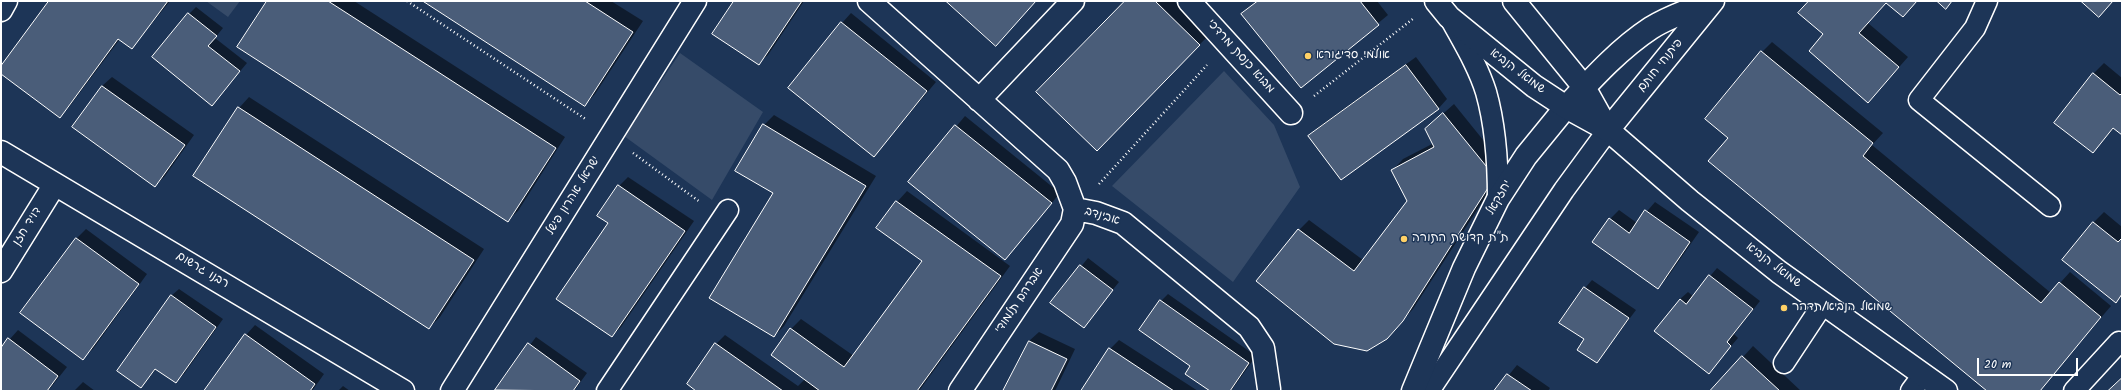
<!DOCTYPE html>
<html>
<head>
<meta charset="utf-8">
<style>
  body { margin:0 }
  #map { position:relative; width:2123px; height:392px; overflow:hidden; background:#1d3557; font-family:Kalam,sans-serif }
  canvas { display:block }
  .frame { position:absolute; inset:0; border:2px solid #fff; pointer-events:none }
  .scale { position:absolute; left:1977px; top:358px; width:101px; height:18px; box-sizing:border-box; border:2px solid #fff; border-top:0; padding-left:5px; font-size:12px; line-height:14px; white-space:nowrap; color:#fff; -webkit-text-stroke:3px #1d3557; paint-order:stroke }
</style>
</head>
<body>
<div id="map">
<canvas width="2123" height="392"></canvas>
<div class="frame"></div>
<div class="scale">20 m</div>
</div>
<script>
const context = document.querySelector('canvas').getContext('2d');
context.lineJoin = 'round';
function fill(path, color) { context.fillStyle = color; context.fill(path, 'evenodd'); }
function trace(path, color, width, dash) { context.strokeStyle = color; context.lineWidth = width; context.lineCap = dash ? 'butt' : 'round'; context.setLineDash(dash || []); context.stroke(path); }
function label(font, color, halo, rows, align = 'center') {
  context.font = font + ' Kalam,"Playpen Sans Hebrew",sans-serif'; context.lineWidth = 3; context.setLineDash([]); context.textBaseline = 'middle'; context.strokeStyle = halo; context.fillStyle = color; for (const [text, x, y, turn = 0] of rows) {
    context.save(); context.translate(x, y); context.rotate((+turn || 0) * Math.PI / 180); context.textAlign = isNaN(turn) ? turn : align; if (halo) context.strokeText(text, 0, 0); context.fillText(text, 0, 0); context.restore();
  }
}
fill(new Path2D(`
  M206,1H240L228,17Z
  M680,53L763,112L712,200L624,136Z
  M1224,71L1274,125L1300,187L1233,282L1112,186Z`), '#364b69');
fill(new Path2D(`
  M50,1H170L132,48L120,39L69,107L60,116L1,73V68Z
  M268,1H354L565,137L518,211L507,221Z
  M424,1H611L643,21L595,94L585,105Z
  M735,1H804L768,55L758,64Z
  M1126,1H1174L1209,35L1097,149Z
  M1257,1H1377L1388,15L1301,87L1243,14Z
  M1810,1H1917L1887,2L1868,23L1908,57L1877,92L1825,34Z
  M196,7L223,28L215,38L247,63L212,105L189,14Z
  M851,13L936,82L874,156L842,23Z
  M1772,42L1883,133L1872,145L2051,293L2070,272L2111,306L2038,391H1989L1730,138L1762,52Z
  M1416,57L1447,99L1438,109L1310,136L1319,127Z
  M2104,63L2122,78V134L2114,128L2093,152V74Z
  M112,77L194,135L165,176L155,186L102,86Z
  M249,97L484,249L440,317L429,328L239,108Z
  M1454,104L1505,167L1413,309L1387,338L1299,230L1309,220L1363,260L1408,202L1393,170L1403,159L1434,143L1437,119Z
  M774,115L876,176L784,326L774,336V193L764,125Z
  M965,116L1060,193L1005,259L910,182Z
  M628,177L694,221L621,327L612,336L619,186Z
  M907,191L1010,266L919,391H698L716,344L725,335L798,386L805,379L791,329L801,319L854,356L923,261L897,202Z
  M1655,202L1699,232L1667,278L1657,287L1610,219L1619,210L1637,223Z
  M2104,212L2122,227V295L2116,301L2093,223Z
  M86,229L147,274L93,349L83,358L77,238Z
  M1088,258L1119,282L1083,327L1052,302Z
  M1717,268L1760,301L1734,334L1738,338L1709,372L1680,299L1688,292L1693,296Z
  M1592,280L1636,310L1597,362L1585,339L1561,322L1585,288Z
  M179,289L223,319L184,374L176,382L157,368L141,387L171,296Z
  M1168,294L1256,356L1231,391H1211L1191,365L1161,301Z
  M255,325L324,374L312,391H205L246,335Z
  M18,330L67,367L48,391H1V349Z
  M1039,332L1075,349L1055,391H1004L1029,341Z
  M536,337L587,373L574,391L496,390Z
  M1119,340L1198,391H1082L1110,349Z
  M1753,346L1801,391H1712Z
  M1517,365L1550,388L1548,391H1496Z
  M83,382L95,391H74Z
  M343,386L350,391H338Z`), '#0007');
const building = new Path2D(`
  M49,1H168L132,49L118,39L60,118L1,74V66Z
  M267,1H328L556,148L508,222L237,47Z
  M423,1H585L633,32L585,106Z
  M734,1H802L759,65L712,34Z
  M946,1H1036L996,46Z
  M1125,1H1155L1200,45L1097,151L1036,92Z
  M1258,1H1360L1379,25L1301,88L1241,14Z
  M1809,1H1917L1903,17L1886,3L1859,33L1899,67L1868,103L1809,51L1823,34L1798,13Z
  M1937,1H1952L1946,9Z
  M2081,1H2113L2099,17Z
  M188,13L217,36L208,46L240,71L212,106L152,57Z
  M841,22L927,91L874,157L788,88Z
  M1761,51L1873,143L1863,156L2041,303L2059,282L2101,317L2040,391H1987L1708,161L1728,138L1705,119Z
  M1406,65L1439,109L1341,180L1308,136Z
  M2093,73L2120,95L2122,93V135L2113,128L2093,153L2054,123Z
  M102,86L185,145L155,187L72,127Z
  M238,107L474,260L429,329L193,176Z
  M1443,113L1495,177L1403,321L1387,339L1367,351L1334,344L1256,281L1298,229L1354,271L1407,201L1391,170L1434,147L1425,129Z
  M763,124L866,186L774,337L709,298L773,193L735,171Z
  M955,125L1052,203L1005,260L908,182Z
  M618,185L685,231L612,337L556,299L608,223L597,216Z
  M896,201L1001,276L917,391H820L771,355L790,328L844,367L922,261L876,228Z
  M1645,210L1690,242L1658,289L1592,242L1609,218L1629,233Z
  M2093,222L2118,242L2122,238V294L2116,303L2062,260Z
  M76,238L139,284L83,360L20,313Z
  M1080,265L1113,290L1084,328L1050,303Z
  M1709,275L1753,309L1727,342L1731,346L1709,374L1654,331L1680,299L1686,304Z
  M1584,287L1629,318L1597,363L1577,350L1584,339L1559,323Z
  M171,295L216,327L176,383L155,369L141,388L117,371Z
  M1160,300L1249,363L1230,391H1210L1185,374L1190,366L1139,330Z
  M245,334L315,384L310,391H204Z
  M8,338L58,376L47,391H1V348Z
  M1029,341L1067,359L1051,391H1003Z
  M528,343L580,381L573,391L495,390Z
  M715,343L783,391H696L687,384Z
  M1109,348L1174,391H1081Z
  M1742,356L1780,391H1710Z
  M1507,374L1532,391H1494Z
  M2122,378V391H2108Z`);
fill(building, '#4a5d79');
trace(building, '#fff', 1);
const lane = new Path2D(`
  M1987,1L1975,28L1919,100L2050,206
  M1450,18C1463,42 1478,66 1486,92C1496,127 1498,163 1498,199
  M1784,363L1823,304
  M607,391L728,210
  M1429,391L1564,190L1608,130
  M1911,391L1923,375
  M2074,391L2119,342`);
const street = new Path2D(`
  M869,1L1058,170L1065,182L1075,209
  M1189,1L1291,113
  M1,10L6,1
  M979,100L1073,1
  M1,152L403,391
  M1075,209L1096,213L1123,223L1249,327L1263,348L1269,389
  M1,271L55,184
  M452,391L695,1
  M960,391L1072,224L1075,209
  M1413,391L1464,268L1498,199L1526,156L1566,107`);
const secondary = new Path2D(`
  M1436,1L1449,17L1534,86L1566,107L1608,130L1690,201L1779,272L1946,391
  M1514,1L1584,87L1608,130
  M1566,107C1592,79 1619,49 1651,28C1670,16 1692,9 1713,1
  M1608,130L1712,2`);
trace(lane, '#fff', 23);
trace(street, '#fff', 25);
trace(secondary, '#fff', 25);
trace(new Path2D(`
  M407,1L587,120
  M1314,96L1414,18
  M633,153L700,202
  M1099,184L1207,65`), '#fff', 2.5, [1, 3]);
trace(lane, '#1d3557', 20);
trace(street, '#1d3557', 22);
trace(secondary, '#1d3557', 22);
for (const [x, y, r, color] of [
  [1308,56,4,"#ffd166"],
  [1404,239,4,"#ffd166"],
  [1784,308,4,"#ffd166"]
]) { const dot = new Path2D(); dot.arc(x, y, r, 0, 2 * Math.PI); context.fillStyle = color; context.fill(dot); trace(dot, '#1d3557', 1.5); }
label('12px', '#fff', '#1d3557', [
  ["אולמי סדיגורא",1316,56],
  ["ת\"ת קדושת התורה",1412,239],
  ["שמואל הנביא/תדהר",1792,308]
], 'left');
label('12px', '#fff', '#1d3557', [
  ["מבוא כנסת מרדכי",1240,57,48],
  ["פיתוחי חותם",1661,66,-51],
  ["שמואל הנביא",1517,72,37],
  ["ישראל אהרון פישל",574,196,-58],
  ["יחזקאל",1500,198,-60],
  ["אבינדב",1102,217,17],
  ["דויד חזן",28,227,-58],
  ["שמואל הנביא",1773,266,37],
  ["רבנו גרשום",202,271,31],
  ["אברהם תלמודי",1020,301,-56]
]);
</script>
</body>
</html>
